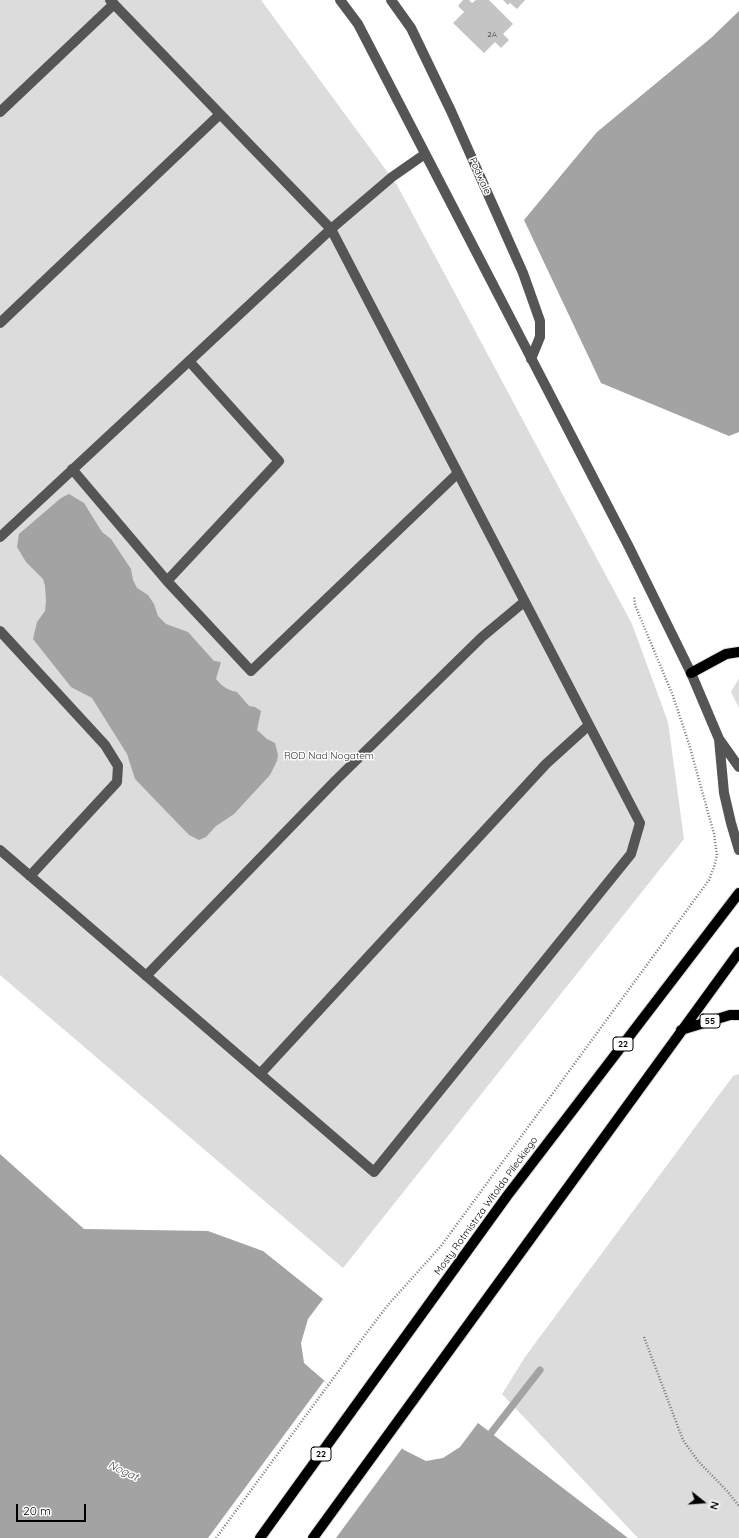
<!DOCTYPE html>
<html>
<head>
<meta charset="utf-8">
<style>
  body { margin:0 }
  #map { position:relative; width:739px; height:1538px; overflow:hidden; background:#fff; font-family:Quicksand,sans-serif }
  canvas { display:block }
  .north { position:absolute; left:683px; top:1482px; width:40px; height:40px; -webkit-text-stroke:3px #fff; paint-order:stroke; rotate:107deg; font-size:11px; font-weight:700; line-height:16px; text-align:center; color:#000 }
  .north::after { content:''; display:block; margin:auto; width:14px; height:18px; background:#000; clip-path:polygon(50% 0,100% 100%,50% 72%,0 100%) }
  .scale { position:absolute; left:16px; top:1504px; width:70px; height:18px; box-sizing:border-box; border:2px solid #000; border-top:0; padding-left:5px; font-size:12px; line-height:14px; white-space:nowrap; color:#000; -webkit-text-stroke:3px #fff; paint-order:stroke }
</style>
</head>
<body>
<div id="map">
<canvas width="739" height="1538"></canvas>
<div class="north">N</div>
<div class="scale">20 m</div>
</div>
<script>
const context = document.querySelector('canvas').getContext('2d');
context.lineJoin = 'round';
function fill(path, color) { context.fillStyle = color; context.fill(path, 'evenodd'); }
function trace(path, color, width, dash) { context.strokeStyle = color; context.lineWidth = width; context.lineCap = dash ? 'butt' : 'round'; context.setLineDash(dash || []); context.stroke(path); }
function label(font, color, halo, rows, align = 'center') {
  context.font = font + ' Quicksand,sans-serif'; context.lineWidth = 3; context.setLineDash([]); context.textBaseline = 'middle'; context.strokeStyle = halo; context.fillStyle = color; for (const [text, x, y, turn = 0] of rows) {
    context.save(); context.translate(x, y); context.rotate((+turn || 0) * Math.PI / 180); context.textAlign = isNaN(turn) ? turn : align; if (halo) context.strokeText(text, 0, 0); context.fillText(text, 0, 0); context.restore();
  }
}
fill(new Path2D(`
  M0,0H261L397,185L632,624L668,722L684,839L343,1268L0,975Z
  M739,678V708L731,692Z
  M739,1074V1538H638L502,1394L525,1357L733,1076Z`), '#dcdcdc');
fill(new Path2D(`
  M739,11V432L729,436L601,383L524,220L597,132L711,38Z
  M69,494L84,503L102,532L111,539L131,569L133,580L137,588L148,595L154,604L158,616L166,624L188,632L214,661L221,662L216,679C223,687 227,690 237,692L249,706L255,707L261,711L257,730L267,739L275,743L278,755L277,761L270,775L234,814L216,826L206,837L199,840L189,835L135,779L127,754L92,698L71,687L33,639L37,622L45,611L46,601L45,586L43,579L26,562L17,547L19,534L61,498Z
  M0,1154L84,1229L208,1231L263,1251L323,1299L308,1319L301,1343L304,1363L404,1450L426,1461L443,1458L460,1447L478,1423L628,1538H0Z`), '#a3a3a3');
fill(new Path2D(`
  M324,1381L343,1395L403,1447L336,1538H208Z`), '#fff');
trace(new Path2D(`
  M491,1433L540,1370`), '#a3a3a3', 7);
fill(new Path2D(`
  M463,0H469L472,3L476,0H489L513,24L503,34L509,40L501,48L495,42L484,53L453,23L464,12L458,6Z
  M503,0H525L517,9L510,3L508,5Z`), '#c4c4c4');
const major = new Path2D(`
  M691,673L726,654L739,652
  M681,1030L730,1015H739
  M260,1538L507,1196L739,893
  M313,1538L739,952`);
trace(major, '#dbdbdb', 12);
trace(new Path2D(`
  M644,1337L683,1440L698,1461L727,1491L739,1506
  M216,1538L368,1331L388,1305L441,1246L709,880L714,867L717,855L714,834L689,744L673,696L635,605L634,596`), '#777', 2.5, [1, 2]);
trace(new Path2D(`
  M340,0L358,24L629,547L691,673L719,739L739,767
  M391,0L411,28L451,111L523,273L540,321V337L531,359
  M0,112L114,4
  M0,323L220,114
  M72,469L167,581L251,671L458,473
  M0,537L331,229L392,177L425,154
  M167,581L279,461L189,361
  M0,631L105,745L118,766L117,782L30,876
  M719,739L724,793L731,823L739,850
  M0,850L374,1172L631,854L640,823L331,229L110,0
  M146,976L336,780L482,637L524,602
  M260,1074L546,764L589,725`), '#555', 10);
trace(major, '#000', 10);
label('8px', '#313131', null, [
  ["2A",492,35]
]);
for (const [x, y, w] of [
  [710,1021,20],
  [623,1044,20],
  [321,1454,20]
]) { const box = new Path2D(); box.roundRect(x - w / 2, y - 7, w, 14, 3); context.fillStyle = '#fff'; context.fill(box); trace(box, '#000', 1); }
label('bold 9px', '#000', null, [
  ["55",710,1021],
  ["22",623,1044],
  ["22",321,1454]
]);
label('10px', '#000', '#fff', [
  ["Podwale",480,176,66],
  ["Mosty Rotmistrza Witolda Pileckiego",486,1206,-54]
]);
label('10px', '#333', '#fff', [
  ["ROD Nad Nogatem",329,756]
]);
label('italic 11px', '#444', '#fff', [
  ["Nogat",123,1471,25]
]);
</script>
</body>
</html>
